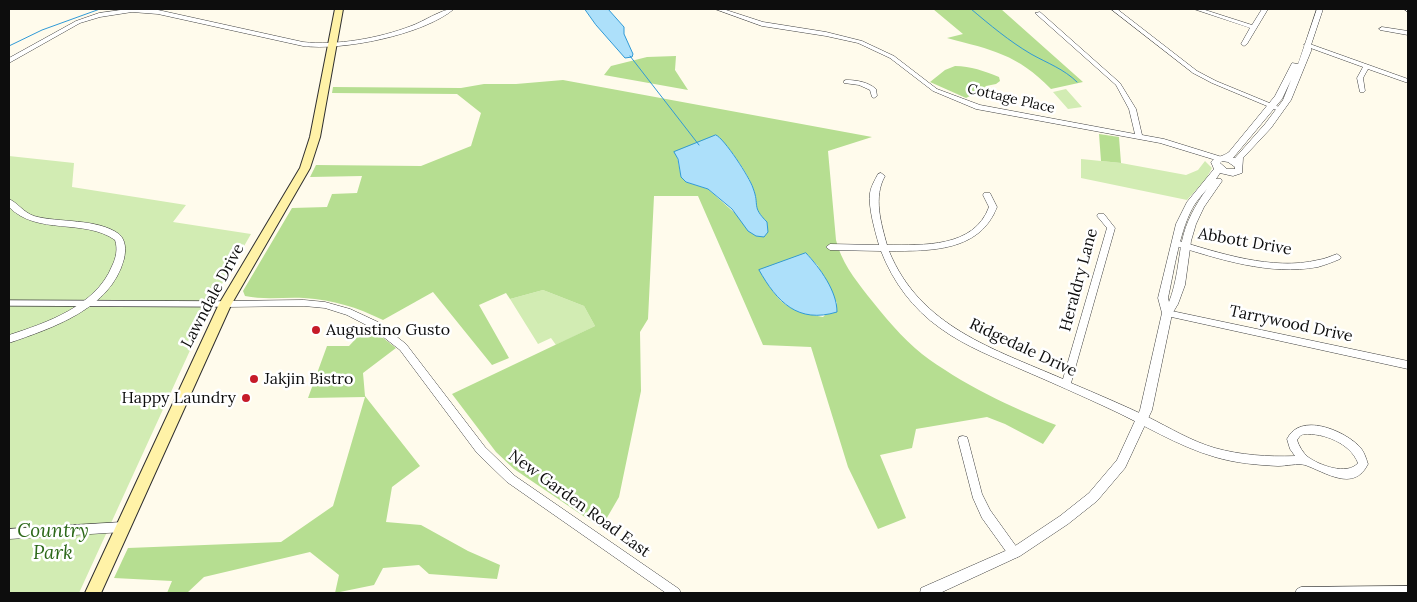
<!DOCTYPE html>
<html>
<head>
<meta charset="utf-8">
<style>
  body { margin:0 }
  #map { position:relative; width:1417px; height:602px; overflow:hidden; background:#fffbec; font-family:Lora,serif }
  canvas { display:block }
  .frame { position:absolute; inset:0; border:10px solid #0d0d0d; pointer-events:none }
</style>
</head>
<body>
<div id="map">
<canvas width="1417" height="602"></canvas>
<div class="frame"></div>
</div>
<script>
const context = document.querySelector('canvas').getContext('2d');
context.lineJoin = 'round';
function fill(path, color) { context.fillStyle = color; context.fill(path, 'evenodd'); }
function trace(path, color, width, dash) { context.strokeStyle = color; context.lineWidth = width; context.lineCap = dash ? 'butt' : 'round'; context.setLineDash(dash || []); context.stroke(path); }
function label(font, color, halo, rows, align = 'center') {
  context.font = font + ' Lora,serif'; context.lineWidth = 5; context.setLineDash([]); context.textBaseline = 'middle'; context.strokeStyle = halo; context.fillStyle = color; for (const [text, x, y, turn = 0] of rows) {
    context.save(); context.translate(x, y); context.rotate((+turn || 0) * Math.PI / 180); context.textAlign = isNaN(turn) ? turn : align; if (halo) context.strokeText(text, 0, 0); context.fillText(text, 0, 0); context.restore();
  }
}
fill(new Path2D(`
  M1066,89L1082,107L1068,109L1053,92Z
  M9,156L74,163L72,187L186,205L173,222L251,234L214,298L79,593H9Z
  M1081,159L1121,163L1186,175L1198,170L1205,161L1212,168L1206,179L1187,200L1081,178Z
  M543,290L584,306L595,326L556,345L551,338L538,344L510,299Z`), '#d2ecb3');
fill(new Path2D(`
  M933,9H1001L1083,82L1051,89C1017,54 992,50 947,38L963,34Z
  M676,56L675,70L688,90L604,75L611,66L647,57Z
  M955,66C971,66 984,71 999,77L1000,81L996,84L986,86L982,90L966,98L930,82L945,70Z
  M563,80L872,137L828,151L836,240C841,261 854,278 868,296C884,316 902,338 922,354C960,383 1012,408 1056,425L1043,444L1005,424L987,417L916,429L912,448L880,455L906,518L878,529L848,467L811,347L763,345L698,196H654L648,319L640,332L641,391L619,497L601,528L514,469L496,452L452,394L595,326L584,306L543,290L510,299L506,293L479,305L509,358L492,365L433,292L383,320C356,307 334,300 304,298C284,297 264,300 245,296L243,291L292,208L327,207L332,194L357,193L362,176L310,177L316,165L421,166L471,146L481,113L457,94L332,93L333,87L461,88L484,84H516ZM716,135C727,144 749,174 753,188C759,206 751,206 767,222L738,216L708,189L686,182L681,177L677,156ZM806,253L818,266L837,303L823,317C786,311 778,303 760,270Z
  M1099,134L1119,137L1121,163L1101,161Z
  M368,326L396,348L363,373L365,396L420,466L392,487L386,522L421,525L468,551L500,565L497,579L429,574L419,565L383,568L374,585L335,593L339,575L310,552L204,577L187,593H167L172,581L114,578L128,548L281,542L333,506L365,397L308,398L327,346H349Z`), '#b6de91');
const water = new Path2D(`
  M585,9H608L624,27V34L633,54L632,57L625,58L596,25Z
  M716,135C724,138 750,178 753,188C760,206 751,206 767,222L768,232L764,237L756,236L748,231L732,209L708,189L686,182L681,177L678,159L674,152Z
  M806,253C820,268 837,291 837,312C798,324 777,302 759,270Z`);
fill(water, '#ade0fa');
trace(water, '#2f99d6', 1);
trace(new Path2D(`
  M971,9C990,25 1009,41 1031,54C1047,63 1064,69 1077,82
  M9,46L42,30L100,9
  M630,56L699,145`), '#2f99d6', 1);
const pedestrian = new Path2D(`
  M9,303L225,304`);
const minor = new Path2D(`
  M128,9L158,10L303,42C336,46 380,38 411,26C423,22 443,8 454,9C423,35 342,51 303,46L158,14L132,12L100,17L80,23L9,63V58L76,21L99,13Z
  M715,9H723L763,22L826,32L862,41L894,56L937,89L980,105L1135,134L1129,109L1116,85L1035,13L1040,12L1120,83L1136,109L1142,135L1164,139L1222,157L1223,159L1219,161L1160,143L976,109L933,91L890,58L858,43L826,36L762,26Z
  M1111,9H1117L1197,71L1216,81L1284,109L1281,111H1279L1212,83L1193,73Z
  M1194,9H1202L1252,25L1262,9H1268L1247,44L1244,46L1241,44L1250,28Z
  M1404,9H1408V12Z
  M1382,27L1408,31V35L1380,30L1379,29Z
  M1307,43L1408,79V83L1368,69L1363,78L1365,91L1364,92H1360L1357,78L1363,67L1305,46L1304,45Z
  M846,80C857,80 868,82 876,89L877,96L874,98L872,97L870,90L859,85L844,83V81Z
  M881,173L885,176C873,197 881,223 887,245C923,245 974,248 989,207L983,195L984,193H990L997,207C980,252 930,251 889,251C920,327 994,349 1063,379L1107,228L1097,216L1098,214H1104L1115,228L1071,383C1097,394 1123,405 1148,417C1170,428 1191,441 1215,448C1240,455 1268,457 1295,456L1290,449L1287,439C1300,412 1343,430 1359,446C1364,451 1366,458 1368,464C1354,493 1325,472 1305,465C1298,463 1286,466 1278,466C1257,465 1235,463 1215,457C1177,446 1143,424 1108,408C1080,395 1053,383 1025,371C996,358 966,347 940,328C913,309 893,282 881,251L830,250L826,247L830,244L879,245C875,231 868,207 870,193C871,186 875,180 878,174ZM1304,434C1324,433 1350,443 1358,463C1347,476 1319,465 1308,457C1303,453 1299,446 1297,440L1300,436Z
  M9,199C18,203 23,212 34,216C59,223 97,218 119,234C126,240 126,250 124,259C111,309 52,328 9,343V335C46,323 96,306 112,266C116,258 118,249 115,240C84,218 37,236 9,207Z
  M1176,240C1219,253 1273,271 1318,260C1325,259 1331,256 1337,254L1341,257L1340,259C1333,262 1325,265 1318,267C1269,276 1219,259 1173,245L1172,243L1173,241Z
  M304,300L325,302L350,309L378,322L406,344L485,447L515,476L679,589L681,593H666L507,482L477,453L400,350L372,328L347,315L325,308L304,306L225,307L222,306L221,304L222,302L225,301Z
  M1167,310L1408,361V369L1167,316L1164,315L1163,313L1164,311Z
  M963,436L967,437L968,440L982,494L990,510L1018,549L1020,553L1018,557L1014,558L1010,557L982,518L973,498L958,440L959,437Z
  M123,522L127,523L128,527L127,531L123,532L9,539V529Z
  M1408,586V593H1295L1297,589L1301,587Z`);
const tertiary = new Path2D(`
  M1317,9H1323L1311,45V51L1291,100L1271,128L1243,158L1242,173L1233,176L1220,173L1216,179H1221L1222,181L1204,207L1196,224L1191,241L1185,285L1178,304L1172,314L1152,410L1125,468L1097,501L1068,524L1020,556L940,593H920L921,588L1012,548L1060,516L1089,493L1117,460L1140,410L1162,313L1158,298L1176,224L1187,202L1214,169L1211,162C1216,156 1223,157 1229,152L1275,96L1292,63L1298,64ZM1291,80L1283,100L1265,124L1235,158H1233L1282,99ZM1222,161L1228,162L1235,167V169H1227L1220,163ZM1207,189C1195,205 1186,222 1182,241C1178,261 1177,282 1169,302L1168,298C1174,271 1180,227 1195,204C1198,199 1203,194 1207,189Z`);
const secondary = new Path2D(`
  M335,9H343L320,137L310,168L231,305L101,593H85L219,304L300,168L310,137Z`);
trace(pedestrian, '#404040', 7);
trace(minor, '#404040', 1);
trace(tertiary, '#404040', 1);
trace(secondary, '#2f2f2f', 2);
trace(pedestrian, '#fff', 5.5);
fill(minor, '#fff');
fill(tertiary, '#fff');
fill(secondary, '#fff2a7');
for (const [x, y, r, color] of [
  [316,330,5,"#c61b29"],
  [254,379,5,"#c61b29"],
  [246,398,5,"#c61b29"]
]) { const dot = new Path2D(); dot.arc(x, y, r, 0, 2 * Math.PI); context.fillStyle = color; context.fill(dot); trace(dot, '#fff', 2); }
label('14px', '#0d0d0d', '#fff', [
  ["Cottage Place",1011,99,13]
]);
label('16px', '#0d0d0d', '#fff', [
  ["Abbott Drive",1245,242,10],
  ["Heraldry Lane",1079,280,-75],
  ["Lawndale Drive",213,296,-62],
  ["Tarrywood Drive",1291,324,12],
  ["Ridgedale Drive",1023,348,25],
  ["New Garden Road East",579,504,36]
]);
label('16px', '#0d0d0d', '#fff', [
  ["Augustino Gusto",326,330],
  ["Jakjin Bistro",264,379],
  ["Happy Laundry",236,398,"right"]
], 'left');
label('italic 19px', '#2c6819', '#fff', [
  ["Country",53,532],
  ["Park",53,554]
]);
</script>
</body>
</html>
